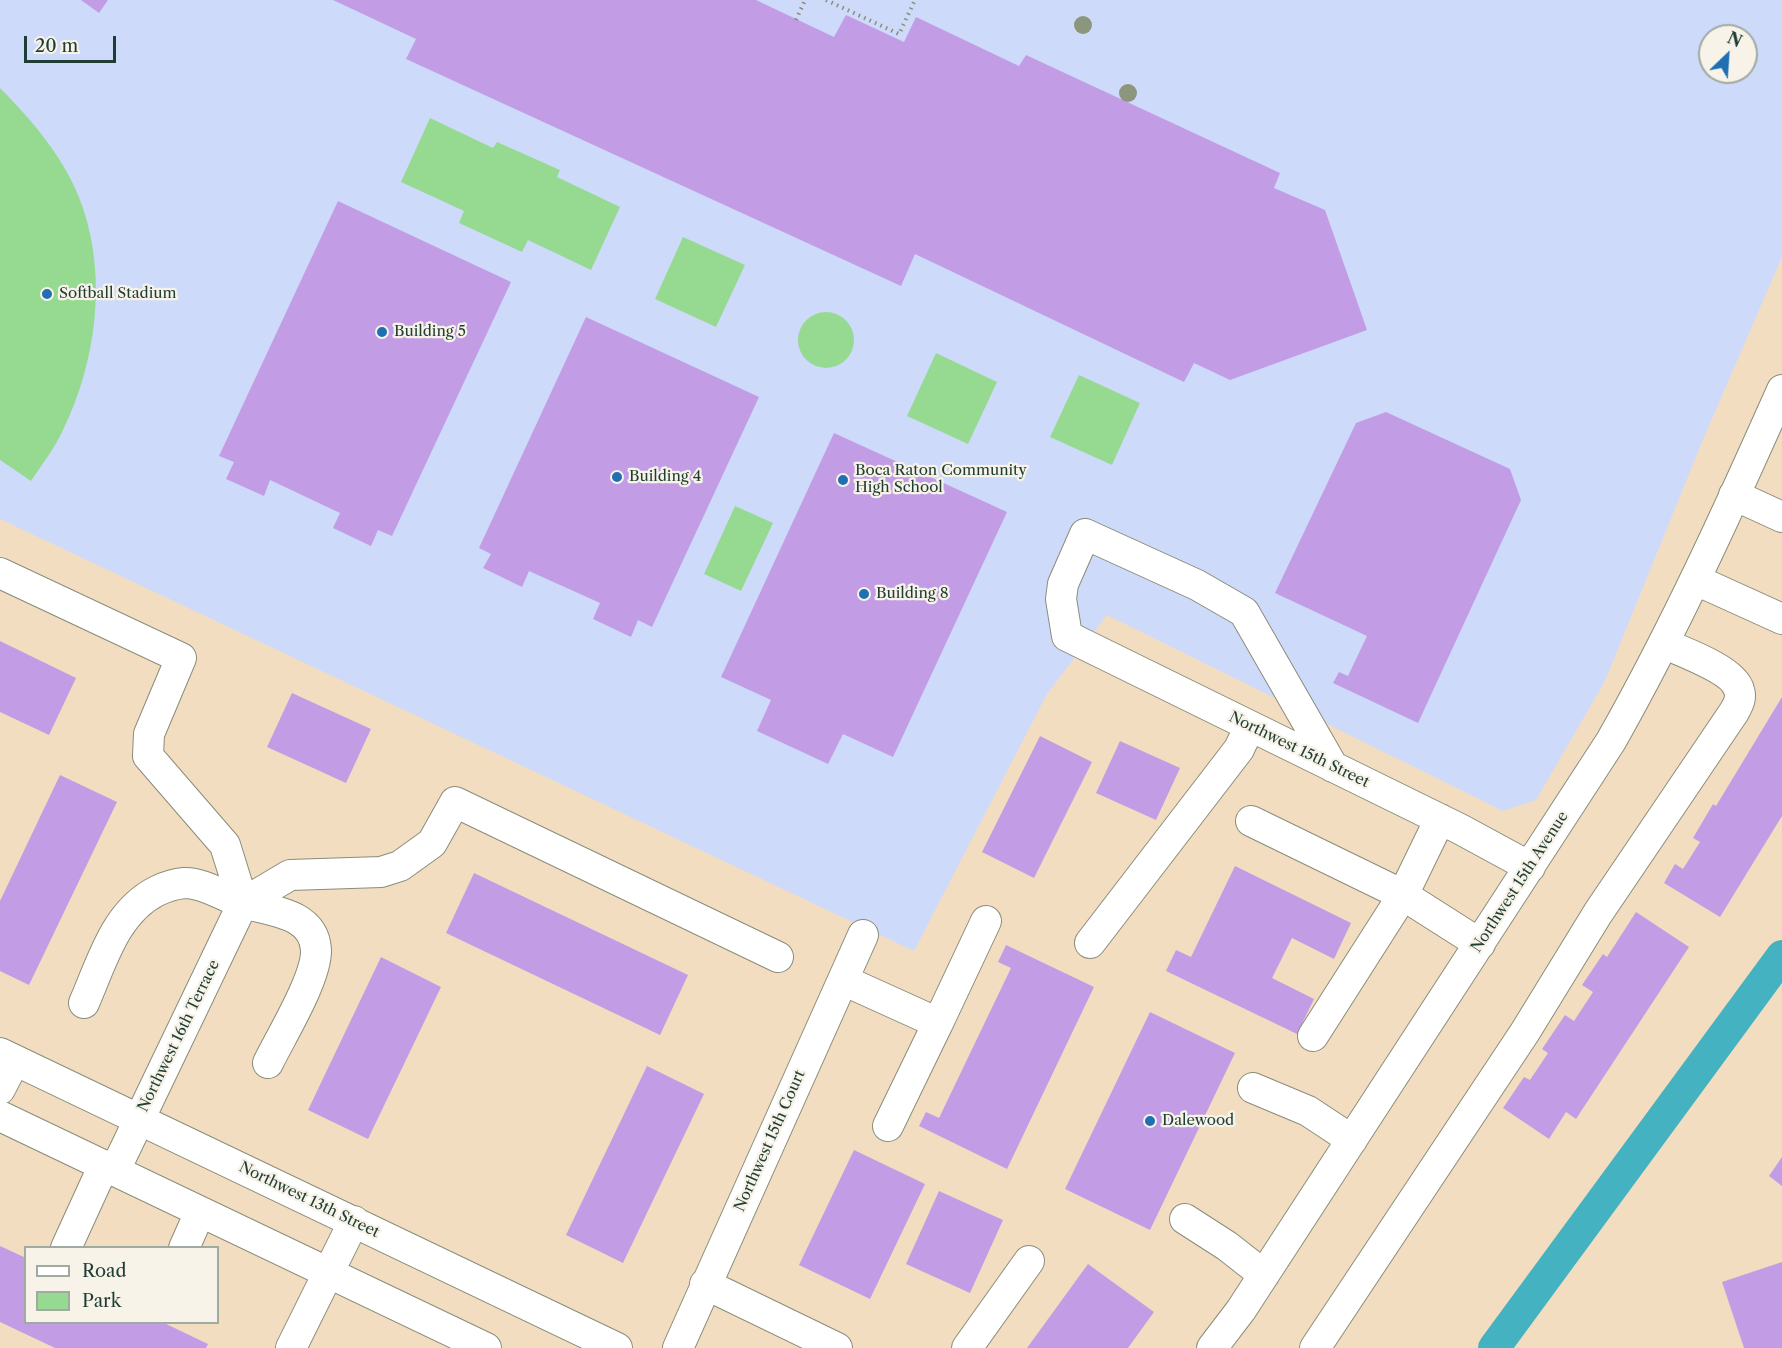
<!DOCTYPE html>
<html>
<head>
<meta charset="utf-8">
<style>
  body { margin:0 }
  #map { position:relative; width:1782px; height:1348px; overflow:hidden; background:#f3ddc0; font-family:"Libre Caslon Text",serif }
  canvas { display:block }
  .legend { position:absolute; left:24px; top:1246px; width:195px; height:78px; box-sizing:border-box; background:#f7f3e8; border:2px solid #a1aaa0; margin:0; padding:8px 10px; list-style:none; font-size:18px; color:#1f3d34 }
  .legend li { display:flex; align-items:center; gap:12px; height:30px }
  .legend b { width:30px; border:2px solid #a1aaa0 }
  .north { position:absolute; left:1698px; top:24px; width:60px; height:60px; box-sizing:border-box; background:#f7f3e8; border:2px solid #a1aaa0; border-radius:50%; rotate:25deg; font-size:16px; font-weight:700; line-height:24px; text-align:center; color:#1f3d34 }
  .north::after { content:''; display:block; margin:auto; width:21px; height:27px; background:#1f6fb2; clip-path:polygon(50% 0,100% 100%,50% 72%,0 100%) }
  .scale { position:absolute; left:24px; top:36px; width:92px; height:27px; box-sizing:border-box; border:3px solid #1f3d34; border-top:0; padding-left:8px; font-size:18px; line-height:21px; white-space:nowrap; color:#1f3d34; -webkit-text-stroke:4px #f7f3e8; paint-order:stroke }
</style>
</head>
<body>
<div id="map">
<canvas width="1782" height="1348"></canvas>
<ul class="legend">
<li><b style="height:8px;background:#fff"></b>Road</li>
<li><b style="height:16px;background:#96da92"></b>Park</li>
</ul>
<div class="north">N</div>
<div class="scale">20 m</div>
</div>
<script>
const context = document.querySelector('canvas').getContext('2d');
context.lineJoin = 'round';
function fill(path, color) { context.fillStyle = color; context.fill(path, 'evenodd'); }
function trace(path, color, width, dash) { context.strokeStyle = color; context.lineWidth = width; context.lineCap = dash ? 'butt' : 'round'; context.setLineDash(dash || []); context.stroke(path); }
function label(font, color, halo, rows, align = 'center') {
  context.font = font + ' "Libre Caslon Text",serif'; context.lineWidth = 4.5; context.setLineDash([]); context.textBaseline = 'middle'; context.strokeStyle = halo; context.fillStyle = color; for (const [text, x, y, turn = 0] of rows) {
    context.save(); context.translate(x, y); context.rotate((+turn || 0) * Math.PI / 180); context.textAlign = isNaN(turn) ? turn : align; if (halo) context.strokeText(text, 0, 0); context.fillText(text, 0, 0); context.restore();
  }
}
fill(new Path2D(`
  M0,0H1782V257L1702,442L1605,681L1536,800L1503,811L1107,615L1047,694L914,951L0,519ZM1710,36H1746V72H1710Z`), '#cedafa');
fill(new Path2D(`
  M0,88C33,121 68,162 83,208C107,279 96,363 63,430C55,448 42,464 31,481L0,460Z
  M430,118L493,148L497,142L560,170L557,177L620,207L591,270L528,240L522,252L459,223L464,211L401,182Z
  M683,237L745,265L716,327L655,299Z
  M798 340a28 28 0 1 1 56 0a28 28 0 1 1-56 0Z
  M936,353L997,382L968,444L907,416Z
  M1079,375L1140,403L1112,465L1050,437Z
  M735,506L773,523L741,591L704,574Z`), '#96da92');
trace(new Path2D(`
  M1494,1348L1782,956`), '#44b2c0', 32);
fill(new Path2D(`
  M81,0H108L99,13Z
  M333,0H756L834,37L846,15L904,42L916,17L1019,66L1026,55L1280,173L1274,188L1325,210L1367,330L1230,380L1194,363L1184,382L915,254L901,286L406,59L416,39Z
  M338,201L511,282L392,536L378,530L371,546L333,528L340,513L270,480L264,496L226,479L234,462L219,456Z
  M586,317L759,397L652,627L638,620L631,637L593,619L600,603L529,571L522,587L483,568L491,554L479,548Z
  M1386,412L1510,469L1521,500L1418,723L1333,683L1339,672L1348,676L1367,636L1275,593L1356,423Z
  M834,433L1007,512L893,757L843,734L828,764L757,731L771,700L721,677Z
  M0,641L76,678L49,735L0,712Z
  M292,693L371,729L346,783L267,747Z
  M1782,697V816L1720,917L1664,883L1675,864L1683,869L1700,842L1693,838L1713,804L1716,806Z
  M1040,736L1092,762L1034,878L982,852Z
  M1120,741L1180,768L1156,820L1096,793Z
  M60,775L117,802L29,985L0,971V901Z
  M1235,866L1351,923L1334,959L1292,938L1272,978L1314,999L1297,1034L1166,971L1176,950L1191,957Z
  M474,873L688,975L660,1035L446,933Z
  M1636,912L1689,947L1576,1119L1566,1112L1549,1139L1503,1108L1524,1077L1530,1080L1548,1053L1542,1049L1565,1015L1574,1021L1593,992L1582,985L1603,954L1607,957Z
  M1006,945L1094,987L1007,1169L919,1126L926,1112L939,1118L1011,968L998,962Z
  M381,957L441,987L368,1139L308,1110Z
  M1150,1012L1235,1053L1150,1230L1065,1189Z
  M647,1066L704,1094L623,1263L566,1235Z
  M854,1150L925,1184L870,1299L799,1265Z
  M1782,1157V1186L1769,1176Z
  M939,1191L1003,1220L970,1293L906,1264Z
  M0,1246L26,1258V1322H162L208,1344L206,1348H55L0,1322Z
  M1782,1262V1348H1744L1722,1282Z
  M1088,1264L1154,1312L1128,1348H1027Z`), '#c29de5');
const minor = new Path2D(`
  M1734,495L1782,517
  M0,573L181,658L149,734L148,756L225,845L243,903
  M1696,580L1782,619
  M1333,767L1244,612L1197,585L1085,534L1063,584L1061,599L1067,636L1460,829L1530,867
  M1251,821L1403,895L1440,819
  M243,903L290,875L381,872L400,866L432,843L455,802L778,957
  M1090,943L1239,749L1250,726
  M843,980L938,1023L888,1126
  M84,1003C102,962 115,912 157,891C165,887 175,884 184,883C202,882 223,896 240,902C266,911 314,911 316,950C317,978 281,1036 268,1063
  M938,1023L986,921
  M1313,1036L1403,895L1480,944
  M0,1053L617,1348
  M1253,1088L1308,1111L1352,1140
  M0,1089L15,1060
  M0,1116L486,1348
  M115,1170L243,903
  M1185,1219L1227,1246L1264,1275
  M66,1248L104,1165
  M184,1248L200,1212
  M705,1284L837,1348
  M291,1348L354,1221
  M678,1348L863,935
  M967,1348L1029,1261
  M1212,1348L1241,1310L1611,741C1675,628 1729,509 1782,390
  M1315,1348L1525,1032L1598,913L1734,712C1738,705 1742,698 1739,690C1734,670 1683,652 1665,644`);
trace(minor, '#898d7a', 32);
trace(new Path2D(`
  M826,0L899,34L915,0
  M796,20L805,0`), '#898d7a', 4, [1.5, 4.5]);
trace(minor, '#fff', 30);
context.fillStyle = '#8c967d';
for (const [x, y] of [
  [1083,25],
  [1128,93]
]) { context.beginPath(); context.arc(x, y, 9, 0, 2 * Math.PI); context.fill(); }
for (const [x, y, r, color] of [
  [47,294,6,"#1f6fb2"],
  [382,332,6,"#1f6fb2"],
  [617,477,6,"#1f6fb2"],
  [843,480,6,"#1f6fb2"],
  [864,594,6,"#1f6fb2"],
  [1150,1121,6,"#1f6fb2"]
]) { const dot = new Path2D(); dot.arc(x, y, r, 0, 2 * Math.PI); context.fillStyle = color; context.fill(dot); trace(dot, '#f7f3e8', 2); }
label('15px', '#1f3d34', '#f7f3e8', [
  ["Softball Stadium",59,294],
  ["Building 5",394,332],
  ["Boca Raton Community",855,471],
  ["High School",855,488],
  ["Building 4",629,477],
  ["Building 8",876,594],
  ["Dalewood",1162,1121]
], 'left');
label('15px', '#1f3d34', '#f7f3e8', [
  ["Northwest 15th Street",1299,750,26],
  ["Northwest 15th Avenue",1520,882,-57],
  ["Northwest 16th Terrace",179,1036,-64],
  ["Northwest 15th Court",770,1141,-66],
  ["Northwest 13th Street",309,1200,26]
]);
</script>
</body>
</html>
